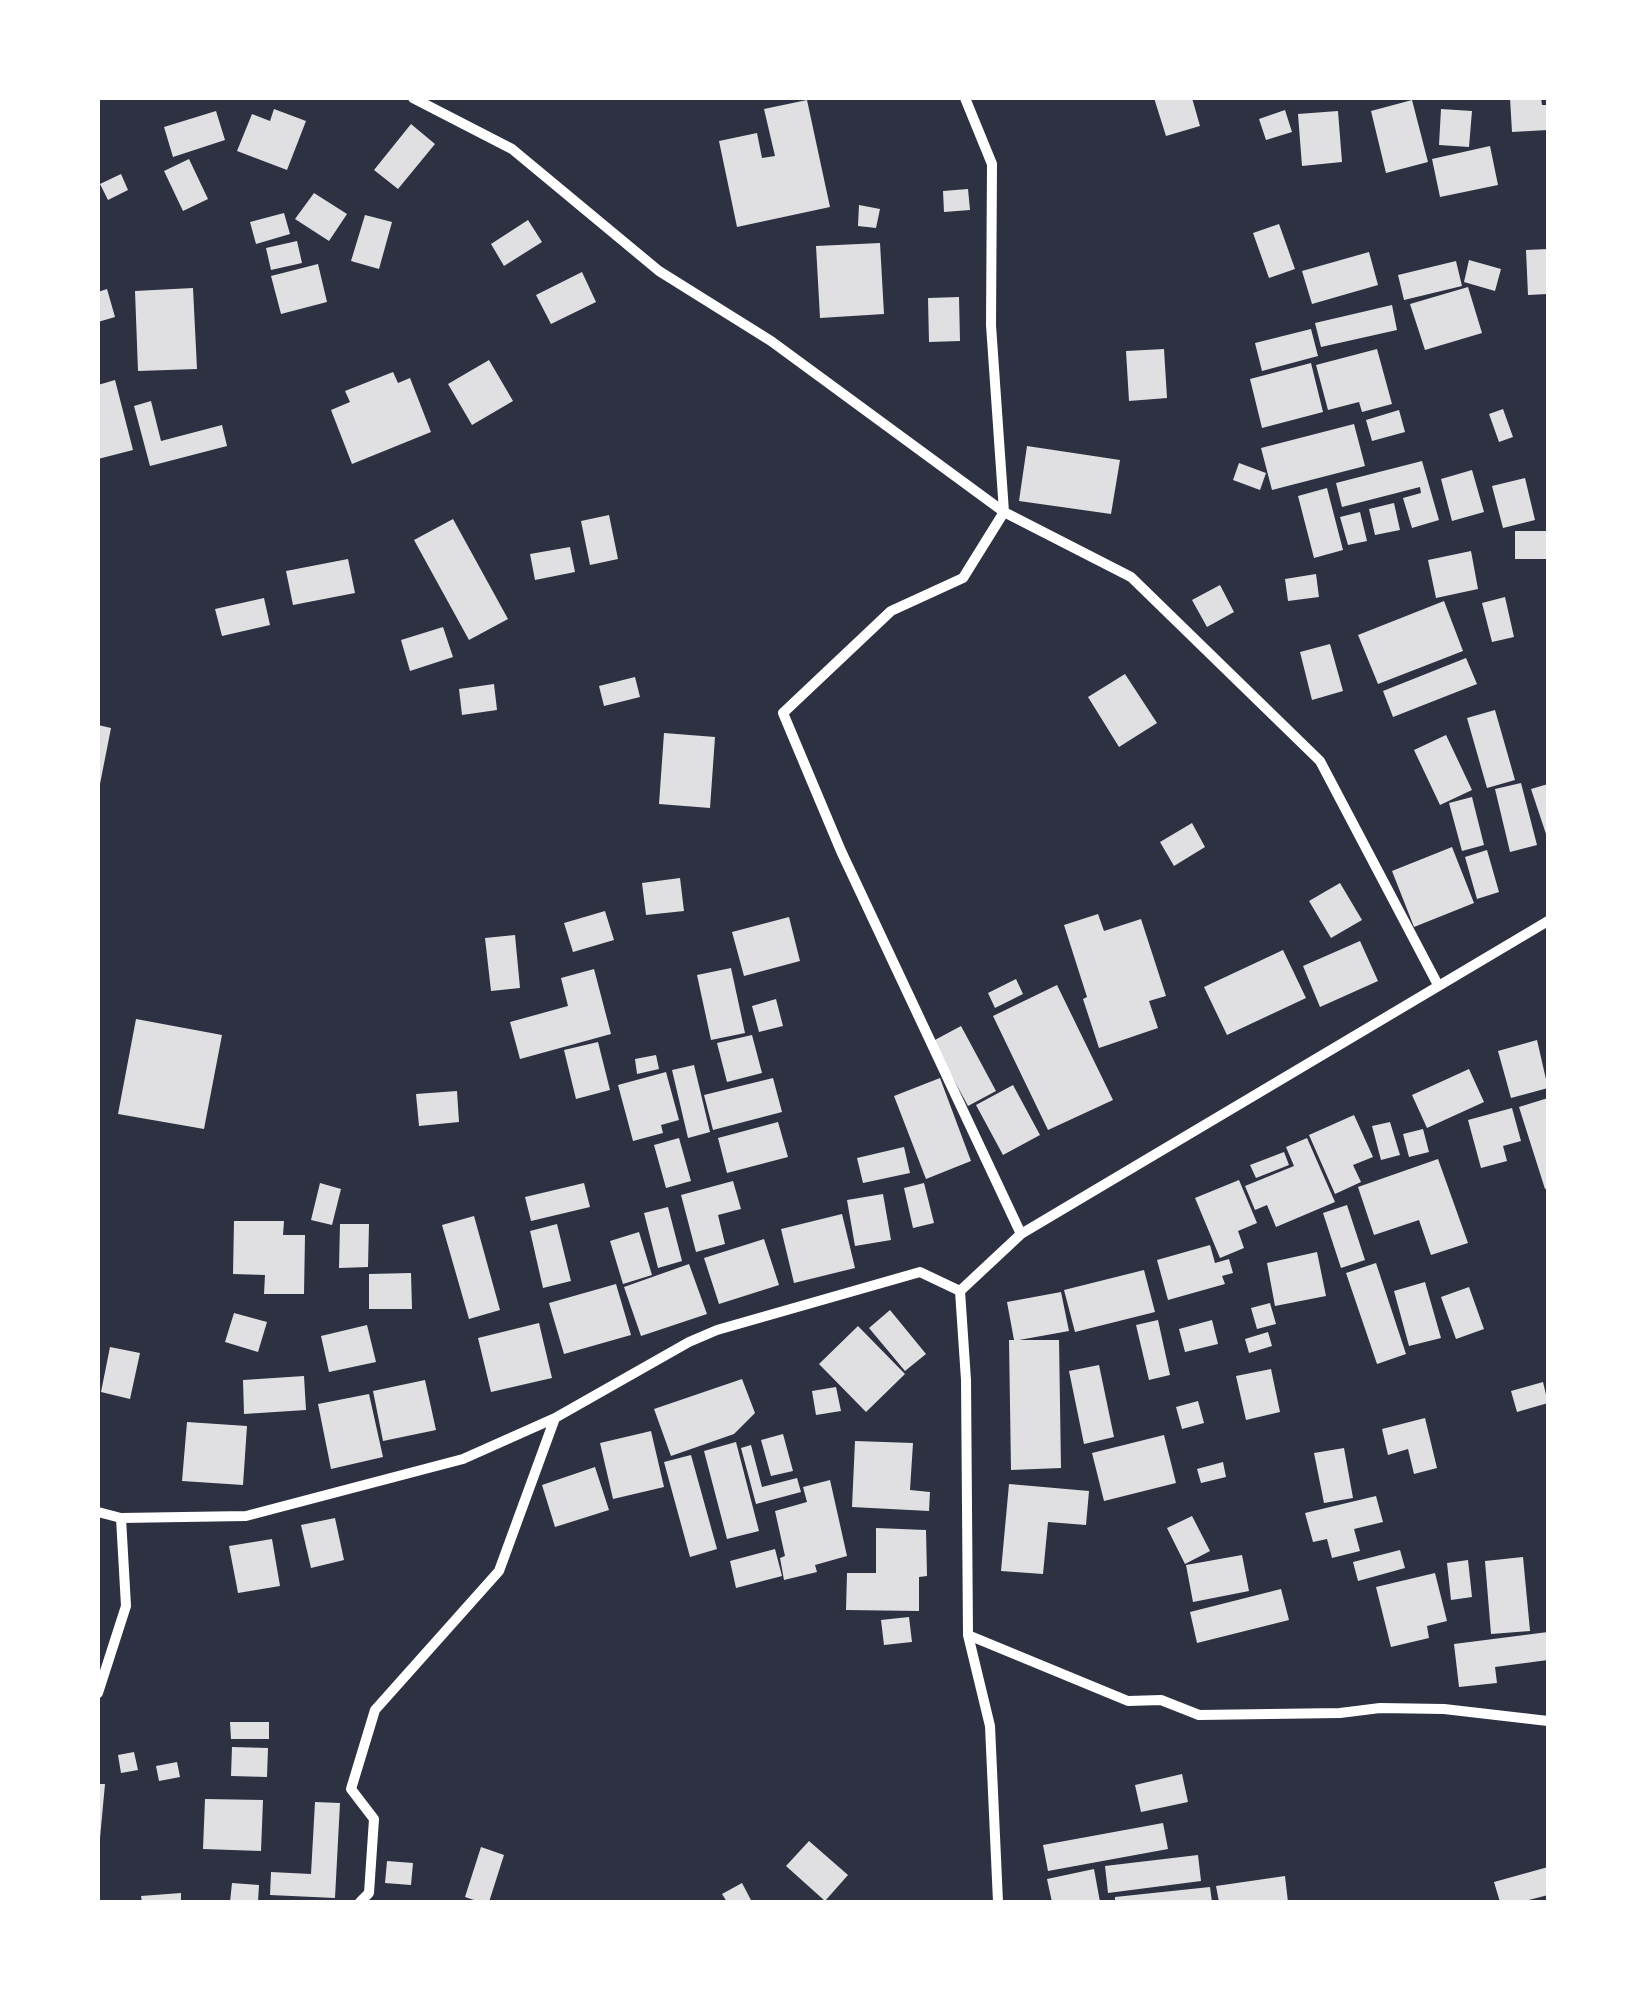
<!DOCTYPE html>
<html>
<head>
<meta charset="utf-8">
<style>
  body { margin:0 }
  #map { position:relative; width:1646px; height:2000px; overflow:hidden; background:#2d3142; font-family:"PT Sans",sans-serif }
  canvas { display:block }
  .frame { position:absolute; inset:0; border:100px solid #fff; pointer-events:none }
</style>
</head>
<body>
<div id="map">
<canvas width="1646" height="2000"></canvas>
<div class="frame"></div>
</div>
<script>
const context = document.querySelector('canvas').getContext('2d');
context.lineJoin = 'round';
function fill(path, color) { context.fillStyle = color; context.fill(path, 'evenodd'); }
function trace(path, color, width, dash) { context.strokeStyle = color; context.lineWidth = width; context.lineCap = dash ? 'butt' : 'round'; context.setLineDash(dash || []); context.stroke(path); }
fill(new Path2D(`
  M1154,98H1192L1200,126L1166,136Z
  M1510,98H1541L1542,105H1548V130L1512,132Z
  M807,100L830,207L737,227L719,141L757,133L762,158L775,156L764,109Z
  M1412,100L1428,162L1386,173L1371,111Z
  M274,109L306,121L287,170L237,151L252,114L270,121Z
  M1441,109L1472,111L1469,147L1439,145Z
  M1285,110L1292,132L1266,140L1259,119Z
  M216,111L225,140L173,157L164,127Z
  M1338,111L1342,162L1302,166L1298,114Z
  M411,124L435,144L398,189L374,170Z
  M1490,146L1498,185L1440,197L1432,159Z
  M189,159L208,199L183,211L164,171Z
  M121,174L128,190L108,200L100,184Z
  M968,189L970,210L944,212L943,191Z
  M314,193L347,214L329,241L295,219Z
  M859,205L880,209L876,228L858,226Z
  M284,213L290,234L256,244L250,222Z
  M365,215L392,222L379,269L351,261Z
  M528,220L542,242L504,266L491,244Z
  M1279,224L1295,269L1269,278L1253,233Z
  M297,241L302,263L271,270L266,248Z
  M880,243L884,314L820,318L816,246Z
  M1548,249V294L1528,295L1526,250Z
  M1369,252L1378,285L1312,304L1302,271Z
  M1469,260L1501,269L1495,291L1464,282Z
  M1456,261L1462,286L1404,300L1398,275Z
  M318,264L327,302L281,314L271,276Z
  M582,272L596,302L551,324L536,295Z
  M1468,287L1482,333L1425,350L1410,304Z
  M193,288L197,369L138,371L135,291Z
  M107,289L115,317L98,322V292Z
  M959,297L960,341L929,342L928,298Z
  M1392,305L1397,330L1321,347L1315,323Z
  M1311,329L1318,356L1262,371L1255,343Z
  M1164,349L1167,398L1129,401L1126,351Z
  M1377,349L1392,404L1362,412L1359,402L1328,410L1316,365Z
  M489,360L513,401L472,425L448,384Z
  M1311,363L1323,412L1262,428L1250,379Z
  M393,372L398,383L410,378L431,432L352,464L331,410L350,402L345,391Z
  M115,380L133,450L98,459V385Z
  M151,401L161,441L222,425L227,446L150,466L134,406Z
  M1503,409L1513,437L1499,442L1489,414Z
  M1399,410L1405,432L1372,441L1366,420Z
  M1354,424L1365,466L1272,490L1261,448Z
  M1027,446L1120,460L1111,514L1019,501Z
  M1422,461L1439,520L1412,528L1403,498L1421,493L1420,487L1342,507L1336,483Z
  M1239,463L1266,473L1260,490L1233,480Z
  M1472,470L1484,512L1452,521L1441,479Z
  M1525,478L1535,520L1503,528L1492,486Z
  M1327,488L1343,550L1314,558L1298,496Z
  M1394,503L1400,530L1375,535L1369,509Z
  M1360,512L1367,541L1348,545L1340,517Z
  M609,515L618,559L590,565L581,521Z
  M453,519L508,619L469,640L414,540Z
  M1515,531H1548V559H1515Z
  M570,547L575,572L535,580L530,554Z
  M1471,551L1478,589L1436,598L1428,560Z
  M348,559L355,593L293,605L286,571Z
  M1316,574L1319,597L1288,601L1285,579Z
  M1220,585L1234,612L1207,627L1192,600Z
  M1505,597L1514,637L1492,642L1482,603Z
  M264,598L270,625L222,636L215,609Z
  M1444,601L1463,651L1378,684L1358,635Z
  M443,627L453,657L410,671L401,640Z
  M1330,644L1343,691L1312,700L1300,652Z
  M1466,658L1477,684L1393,717L1383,691Z
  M1125,674L1157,723L1119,747L1088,697Z
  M635,677L640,697L604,706L599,686Z
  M494,684L497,710L462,715L459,689Z
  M1495,710L1515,780L1487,788L1467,718Z
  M98,725L111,728L99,789H98Z
  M664,733L715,737L710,808L659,804Z
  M1446,735L1472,790L1440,805L1414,750Z
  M1521,783L1537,845L1510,852L1495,789Z
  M1548,784V840L1531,789Z
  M1472,797L1484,845L1462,851L1449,803Z
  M1192,823L1205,847L1174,866L1160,842Z
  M1452,847L1474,903L1414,927L1392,871Z
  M1487,850L1499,892L1477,899L1465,857Z
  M680,878L684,911L646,915L642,883Z
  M1340,883L1362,920L1331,938L1309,901Z
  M605,911L614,940L573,952L564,923Z
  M1098,914L1104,931L1141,919L1166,996L1149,1001L1158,1028L1099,1048L1083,999L1087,997L1064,925Z
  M789,917L800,961L744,976L732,932Z
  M515,935L520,988L491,991L485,938Z
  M1360,941L1378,981L1320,1007L1303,966Z
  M1283,950L1306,998L1227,1035L1204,987Z
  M731,968L745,1033L711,1040L697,975Z
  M594,969L611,1034L520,1059L510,1022L568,1006L561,978Z
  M1016,979L1023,994L995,1008L988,993Z
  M1057,985L1113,1100L1048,1130L993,1016Z
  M776,999L783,1026L759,1032L752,1006Z
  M136,1019L222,1035L204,1129L118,1114Z
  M961,1026L996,1091L968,1106L933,1041Z
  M752,1035L762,1073L727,1082L717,1043Z
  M1537,1040L1548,1088L1511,1098L1498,1051Z
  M598,1042L610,1090L576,1099L564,1050Z
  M656,1055L659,1069L637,1074L635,1059Z
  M694,1065L710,1132L688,1138L672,1070Z
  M1469,1069L1484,1102L1427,1128L1412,1095Z
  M666,1072L679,1120L661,1125L663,1133L633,1141L618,1085Z
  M773,1078L782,1112L713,1130L704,1095Z
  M940,1078L971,1161L926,1179L894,1096Z
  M1013,1085L1040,1135L1003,1155L976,1105Z
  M457,1091L459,1122L419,1126L416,1094Z
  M1548,1098V1188L1545,1189L1519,1107Z
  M1512,1108L1521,1141L1503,1146L1507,1161L1481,1168L1468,1120Z
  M1354,1115L1373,1157L1353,1165L1361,1182L1335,1194L1309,1135Z
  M778,1122L788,1157L727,1173L718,1138Z
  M1390,1122L1400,1155L1381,1160L1372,1126Z
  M1423,1129L1429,1152L1409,1157L1403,1134Z
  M679,1138L691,1181L666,1188L654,1145Z
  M1307,1138L1335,1202L1276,1227L1267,1205L1255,1210L1245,1186L1294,1166L1286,1147Z
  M904,1147L910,1173L863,1183L857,1158Z
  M1284,1152L1289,1165L1256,1178L1250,1165Z
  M1438,1159L1468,1243L1431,1255L1419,1220L1374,1235L1358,1187Z
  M1239,1180L1257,1223L1238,1231L1244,1248L1220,1258L1195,1198Z
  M733,1181L741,1209L718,1215L725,1244L696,1252L681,1195Z
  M320,1183L341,1189L332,1225L311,1220Z
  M584,1183L590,1207L531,1221L525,1197Z
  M924,1183L934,1223L913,1228L904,1188Z
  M883,1194L891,1240L855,1246L847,1200Z
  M1347,1205L1365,1260L1341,1268L1323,1213Z
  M668,1207L682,1261L658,1268L644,1213Z
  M842,1214L855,1268L794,1283L781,1229Z
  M474,1216L500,1310L469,1319L442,1225Z
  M234,1221H284L283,1235H305L304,1294H264L265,1275L233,1274Z
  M340,1224H369L368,1267L339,1268Z
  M557,1224L571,1281L543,1288L530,1231Z
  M639,1232L652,1275L623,1284L610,1241Z
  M764,1239L779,1285L719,1304L704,1258Z
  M1210,1245L1215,1263L1229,1259L1233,1273L1222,1276L1225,1284L1168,1300L1157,1260Z
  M1317,1252L1326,1296L1275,1306L1267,1263Z
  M1376,1263L1406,1354L1377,1364L1346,1273Z
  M689,1264L707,1314L641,1336L624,1287Z
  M1144,1270L1155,1312L1075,1332L1064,1290Z
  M411,1273L412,1309H369V1274Z
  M1425,1282L1441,1338L1409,1346L1394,1291Z
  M616,1284L631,1335L564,1354L549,1303Z
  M1469,1287L1484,1329L1456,1339L1441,1297Z
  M1061,1292L1069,1331L1019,1340H1059L1061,1468L1011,1470L1009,1340H1014L1007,1302Z
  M1270,1303L1276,1324L1257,1329L1251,1308Z
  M890,1310L926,1354L905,1371L869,1328Z
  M234,1313L267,1322L258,1352L225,1342Z
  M1158,1320L1170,1375L1149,1380L1136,1325Z
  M1212,1320L1218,1344L1185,1352L1179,1329Z
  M539,1323L552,1378L491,1392L478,1338Z
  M367,1325L376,1362L329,1372L321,1336Z
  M858,1326L905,1374L866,1412L819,1364Z
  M1268,1332L1272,1346L1249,1353L1245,1339Z
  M110,1347L140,1353L130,1399L101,1392Z
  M1099,1365L1114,1437L1084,1444L1069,1371Z
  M1271,1369L1280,1412L1246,1420L1236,1376Z
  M304,1376L306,1410L244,1414L243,1380Z
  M742,1379L755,1413L734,1434L671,1456L654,1409Z
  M425,1380L436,1430L383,1441L373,1391Z
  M1543,1382L1548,1403L1517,1412L1511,1391Z
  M836,1387L841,1411L816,1415L812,1391Z
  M369,1394L383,1457L331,1469L318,1404Z
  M1198,1401L1204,1423L1182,1429L1176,1407Z
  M1425,1418L1437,1468L1414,1474L1408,1449L1388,1455L1382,1429Z
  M187,1422L247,1426L243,1485L182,1481Z
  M651,1431L664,1487L613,1499L600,1443Z
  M783,1434L793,1471L771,1476L761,1440Z
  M1164,1435L1176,1483L1104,1501L1092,1453Z
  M855,1441L913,1443L910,1490L930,1492L929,1511L852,1507Z
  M736,1442L759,1531L727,1539L704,1451Z
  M751,1445L762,1487L797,1478L801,1492L756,1504L741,1448Z
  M1344,1448L1353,1498L1324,1503L1314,1453Z
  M691,1455L717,1549L690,1557L664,1462Z
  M1223,1462L1226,1477L1201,1483L1197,1469Z
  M595,1467L609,1510L555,1527L542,1485Z
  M830,1480L847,1556L815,1565L817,1572L784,1580L780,1558L785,1556L775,1511L807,1502L803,1487Z
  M1009,1484L1089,1491L1086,1525L1048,1522L1043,1574L1001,1571Z
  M1376,1496L1383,1522L1354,1529L1360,1551L1332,1558L1327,1539L1313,1542L1305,1513Z
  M1192,1516L1210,1551L1185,1564L1167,1528Z
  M335,1518L344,1560L311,1568L301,1525Z
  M876,1528L926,1530L927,1576L919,1577V1611L846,1610L847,1573H876Z
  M272,1539L280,1586L238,1593L229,1546Z
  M775,1549L782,1576L736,1588L730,1561Z
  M1400,1550L1405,1568L1358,1581L1353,1562Z
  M1242,1555L1249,1591L1193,1602L1186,1565Z
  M1523,1557L1530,1631L1491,1634L1485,1561Z
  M1468,1560L1472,1597L1451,1600L1447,1563Z
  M1435,1573L1447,1621L1427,1626L1429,1638L1391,1647L1376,1587Z
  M1281,1589L1289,1620L1197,1643L1190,1612Z
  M909,1617L912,1642L884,1645L881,1620Z
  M1548,1632V1660L1495,1667L1497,1683L1459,1687L1454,1644Z
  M230,1722H269V1739H231Z
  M232,1747L268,1748L267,1777L231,1776Z
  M134,1752L138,1770L121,1773L118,1755Z
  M177,1762L180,1777L159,1781L156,1766Z
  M1182,1774L1188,1802L1141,1812L1135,1785Z
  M98,1784H105L100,1838H98Z
  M205,1799L263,1800L261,1851L203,1849Z
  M315,1802L340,1803L335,1898L270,1895L271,1872L311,1874Z
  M1163,1823L1168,1849L1048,1871L1043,1845Z
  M809,1841L848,1875L825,1901L786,1866Z
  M481,1847L504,1855L489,1902H480L465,1897Z
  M1198,1855L1201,1881L1108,1893L1105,1866Z
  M387,1861L413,1863L411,1885L385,1883Z
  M1548,1867V1895L1521,1902H1500L1494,1882Z
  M1094,1869L1100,1902H1052L1047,1879Z
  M1285,1876L1288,1902H1219L1216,1886Z
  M232,1883L259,1885L258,1902H230Z
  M742,1883L752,1902H727L722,1894Z
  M1210,1887L1212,1902H1115V1897Z
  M181,1893V1902H142L141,1896Z`), '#e0e0e3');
trace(new Path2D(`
  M413,98L512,149L659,271L771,341L1004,512L991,325L992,164L965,98
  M1021,1234L841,851L783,713L891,611L963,578L1004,512L1131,577L1320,761L1438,985
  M960,1291L1021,1234L1548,921
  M960,1291L966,1380L968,1635L990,1726L998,1902
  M98,1512L121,1518L246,1516L463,1459L555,1418L689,1342L717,1330L920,1272L960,1291
  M968,1635L1128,1701L1161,1700L1199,1715L1340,1713L1380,1708L1444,1709L1548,1721
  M98,1693L126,1606L121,1518
  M360,1902L369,1893L374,1819L351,1789L375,1710L499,1571L555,1418`), '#fff', 10);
</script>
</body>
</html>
